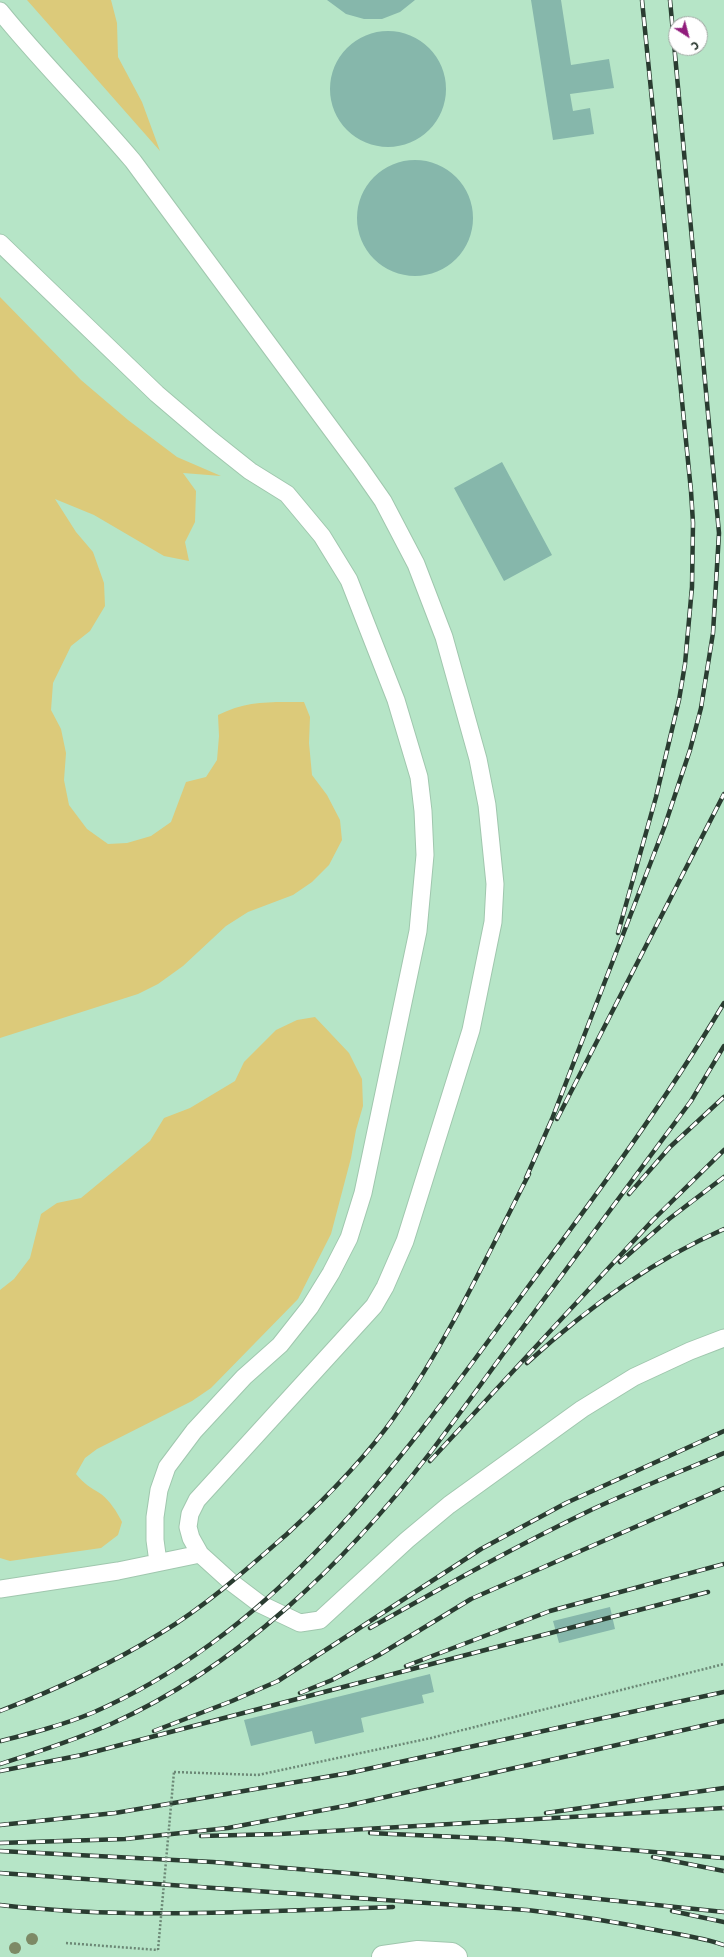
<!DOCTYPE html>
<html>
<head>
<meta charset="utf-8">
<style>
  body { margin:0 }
  #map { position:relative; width:724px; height:1957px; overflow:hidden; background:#c8f0d6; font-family:"Source Sans 3",sans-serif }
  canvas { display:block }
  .north { position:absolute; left:668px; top:16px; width:40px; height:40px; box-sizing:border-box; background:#fff; border:1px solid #a0a6a2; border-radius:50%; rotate:144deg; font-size:11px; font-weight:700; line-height:16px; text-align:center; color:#112017 }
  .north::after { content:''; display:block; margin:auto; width:14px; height:18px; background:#911d7c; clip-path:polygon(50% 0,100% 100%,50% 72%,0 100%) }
</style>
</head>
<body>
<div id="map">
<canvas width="724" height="1957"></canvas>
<div class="north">С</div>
</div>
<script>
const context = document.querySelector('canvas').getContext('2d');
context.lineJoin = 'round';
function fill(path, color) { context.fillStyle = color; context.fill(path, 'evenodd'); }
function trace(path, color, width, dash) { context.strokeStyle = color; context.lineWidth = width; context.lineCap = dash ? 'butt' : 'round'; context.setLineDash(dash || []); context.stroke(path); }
fill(new Path2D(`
  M0,0H724V1957H0ZM676,24H700V48H676Z`), '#b6e5c7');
fill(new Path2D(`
  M27,0H111L117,23L118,57L142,102L160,151Z
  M0,297L81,380L128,420L177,457L221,476L183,473L196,491L195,522L185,542L189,561L164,556L94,515L55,499L76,532L93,552L104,583L105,606L90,631L71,646L53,683L51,710L61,729L66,753L64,780L69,805L87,829L108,844L127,843L151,836L171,822L186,782L206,777L217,760L219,736L218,715C247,700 273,702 304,702L310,717L309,743L312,775L327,795L340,820L342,840L329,865L312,882L293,895L248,912L226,926L183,966L158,984L138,994L0,1038Z
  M315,1017L349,1053L362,1079L363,1106L356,1130L351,1158L331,1234L298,1299L211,1388L192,1401L97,1449L85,1458L76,1474C85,1485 90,1487 101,1494C110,1501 117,1512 122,1522L118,1535L101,1548L10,1561L0,1558V1290L14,1279L30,1258L41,1214L57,1203L81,1198L150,1141L164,1118L190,1108L235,1081L244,1062L276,1030L297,1020Z`), '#dcca7a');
fill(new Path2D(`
  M327,0H415L400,12L382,19H364L346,14Z
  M531,0H561L571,65L609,59L614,88L570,94L573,111L590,108L594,134L553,140Z
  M330 89a58 58 0 1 1 116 0a58 58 0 1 1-116 0Z
  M357 218a58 58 0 1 1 116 0a58 58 0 1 1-116 0Z
  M502,462L552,555L504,581L454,488Z
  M610,1607L615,1629L559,1643L553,1621Z
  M430,1674L434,1692L422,1695L424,1703L361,1718L364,1732L315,1744L312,1731L251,1746L244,1720Z`), '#86b7ab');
const service = new Path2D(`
  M0,11C42,63 90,110 133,161L360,468L383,501L416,564L444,637L478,759L487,805L495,884L493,922L471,1030L405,1241L385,1287L374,1306L197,1500L190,1514L188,1527L191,1538L200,1554L231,1582L260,1604L300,1623L320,1620L407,1540L449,1505L582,1409L634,1377L690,1351L724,1338
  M0,243L157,394L211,440L250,471L287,494L322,536L349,580L396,700L419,777L423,811L425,855L418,931L363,1193L349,1238L331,1273L310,1307L280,1345L244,1377L194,1431L167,1467L159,1490L155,1517V1540L158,1562
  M0,1589L118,1571L200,1554`);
const minor = new Path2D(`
  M383,1957L418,1952L452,1954L456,1957`);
trace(service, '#a0c7ae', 19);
trace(minor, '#a0c7ae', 24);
trace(new Path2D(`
  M174,1772L258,1775L431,1738L724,1664
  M66,1943L158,1950`), '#6c8876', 2.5, [2, 2]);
trace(service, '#fff', 17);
trace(minor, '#fff', 22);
const rail = new Path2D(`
  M618,933L656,797L679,700L685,664L692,587L693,523L691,491L642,0
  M557,1119L724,794
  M526,1178L552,1119L664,828L690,750L701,708L713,633L719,533L670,0
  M629,1194L670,1147L724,1097
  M620,1262L669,1219L724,1177
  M527,1363C586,1309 651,1261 724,1229
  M430,1461L653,1220L724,1150
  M370,1628C443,1587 516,1546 593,1509C636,1489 680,1472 724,1453
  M406,1666L550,1611L724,1564
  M300,1693L332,1680L379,1655L471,1599L724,1488
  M0,1711C55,1690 111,1664 161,1633C207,1605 247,1569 287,1534C326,1498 364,1460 395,1416C448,1341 487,1256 529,1174
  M154,1731L232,1701L278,1681L481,1549L566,1503L724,1431
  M1,1741C32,1733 63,1725 92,1713C282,1631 409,1449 528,1287C596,1195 665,1102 724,1003
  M0,1764C38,1752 75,1740 111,1724C238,1667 346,1562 430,1453C455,1420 479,1387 503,1354C566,1270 628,1186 691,1101L724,1046
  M0,1771L82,1755L708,1592
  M546,1813L724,1788
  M0,1825L115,1813L349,1773L724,1692
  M370,1833L502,1839L724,1858
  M201,1836L280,1834L724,1808
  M0,1843L125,1839L228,1828L350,1805L724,1721
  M0,1851L213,1862L358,1874L724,1912
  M653,1857L724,1871
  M0,1873L527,1910C572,1915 616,1922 661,1931C682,1935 703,1938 724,1945
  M0,1905C131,1920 262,1911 393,1907
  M672,1911L724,1922`);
trace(rail, '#2a3c31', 4.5);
trace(rail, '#fff', 3, [9]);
trace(new Path2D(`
  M158,1950L174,1772`), '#6c8876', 2.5, [2, 2]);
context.fillStyle = '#7d8a66';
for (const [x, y] of [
  [32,1939],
  [15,1948]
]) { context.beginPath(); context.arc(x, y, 6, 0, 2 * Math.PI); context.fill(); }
</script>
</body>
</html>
